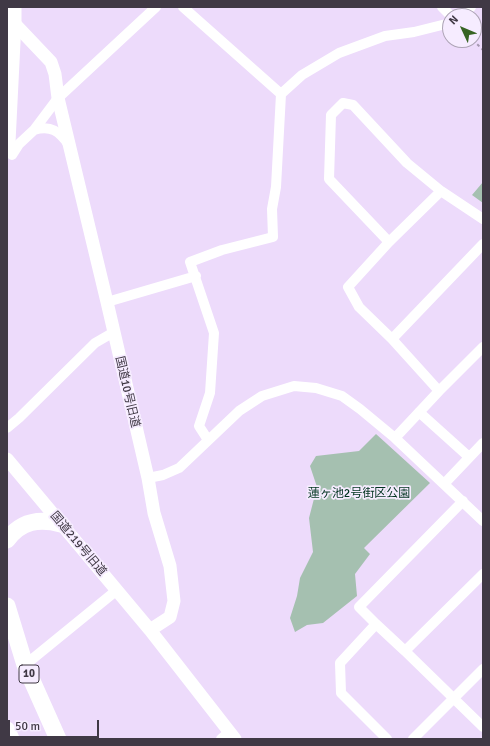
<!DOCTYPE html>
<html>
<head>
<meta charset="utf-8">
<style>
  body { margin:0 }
  #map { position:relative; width:490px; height:746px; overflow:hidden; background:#eddbfb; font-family:Signika,sans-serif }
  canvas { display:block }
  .frame { position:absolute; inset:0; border:8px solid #403945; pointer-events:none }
  .north { position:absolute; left:442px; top:8px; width:40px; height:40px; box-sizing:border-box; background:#f6ecff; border:1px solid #ada4b5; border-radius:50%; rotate:314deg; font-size:11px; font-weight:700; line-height:16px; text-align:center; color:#403945 }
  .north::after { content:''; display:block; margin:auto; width:14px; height:18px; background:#376423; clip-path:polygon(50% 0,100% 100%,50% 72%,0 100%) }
  .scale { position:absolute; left:8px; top:720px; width:91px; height:18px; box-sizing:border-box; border:2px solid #403945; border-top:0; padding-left:5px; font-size:12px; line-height:14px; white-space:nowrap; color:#403945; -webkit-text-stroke:3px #f6ecff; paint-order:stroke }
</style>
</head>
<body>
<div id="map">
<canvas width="490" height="746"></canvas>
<div class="frame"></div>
<div class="north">N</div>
<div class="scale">50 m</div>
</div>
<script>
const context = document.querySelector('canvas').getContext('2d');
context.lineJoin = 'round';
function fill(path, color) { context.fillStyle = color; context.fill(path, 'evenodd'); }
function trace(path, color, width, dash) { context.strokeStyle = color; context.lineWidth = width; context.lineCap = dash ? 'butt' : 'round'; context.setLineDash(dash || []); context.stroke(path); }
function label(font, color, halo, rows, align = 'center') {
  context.font = font + ' Signika,"Noto Sans JP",sans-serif'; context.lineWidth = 3.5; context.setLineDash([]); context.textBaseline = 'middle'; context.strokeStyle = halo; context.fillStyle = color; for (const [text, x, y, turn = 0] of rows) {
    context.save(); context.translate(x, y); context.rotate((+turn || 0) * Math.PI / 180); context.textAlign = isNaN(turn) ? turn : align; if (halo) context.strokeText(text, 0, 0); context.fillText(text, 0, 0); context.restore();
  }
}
fill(new Path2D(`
  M483,182V203L472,195Z
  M376,434L430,483L364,548L370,554L355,574L357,596L323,623L307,625L295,632L290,618L297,596L300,578L313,552L309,518L317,487L310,466L316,456L359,451Z`), '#a5c0b0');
trace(new Path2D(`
  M473,40L483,50`), '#a598b0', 2, [3, 3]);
trace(new Path2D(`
  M183,7L281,94
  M442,7L451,16
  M462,16L471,7
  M34,130C51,125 59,131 69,145
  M7,150L12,155L19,144L34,130L58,98L156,7
  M389,242L329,179L331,115L343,103L353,105L407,163L441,191L483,219
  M107,302L196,276
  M392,339L483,244
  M439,391L392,339L359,307L348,287L389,242L441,191
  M419,412L469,457
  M7,428L19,418L95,343L114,332
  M395,438L439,391L483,347
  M208,440L199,426L210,393L214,333L190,262L222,250L273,237L272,209L276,187L281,94L302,75L339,53L385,36L414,32L450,23
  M148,478L163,475L179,468L239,411L262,396L294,386L316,388L342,396L360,409L395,438L483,521
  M444,484L483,443
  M463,501L359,607L376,624L405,651L483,727
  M376,624L340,663L341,693L387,739
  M405,651L483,574
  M25,665L117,590
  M221,739L229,732
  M413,739L483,669`), '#fff', 10);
trace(new Path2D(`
  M13,22L51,62L55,74L58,98L107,302L148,478L154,513L170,566L174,601L170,617L150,630
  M7,459L150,630L235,739`), '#fff', 13);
trace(new Path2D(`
  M7,142L13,22V7
  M7,540C21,521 39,518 61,524
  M7,606L25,665L58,739
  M7,730L11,739`), '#fff', 17);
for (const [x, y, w] of [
  [29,674,20]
]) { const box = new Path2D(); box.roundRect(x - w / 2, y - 9, w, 18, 3); context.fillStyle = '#f6ecff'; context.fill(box); trace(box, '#403945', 1); }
label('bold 11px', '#403945', null, [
  ["10",29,674]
]);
label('12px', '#403945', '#f6ecff', [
  ["国道10号旧道",127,392,77],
  ["国道219号旧道",78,544,50]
]);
label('12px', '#00331f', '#f6ecff', [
  ["蓮ヶ池2号街区公園",359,494]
]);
</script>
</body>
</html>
